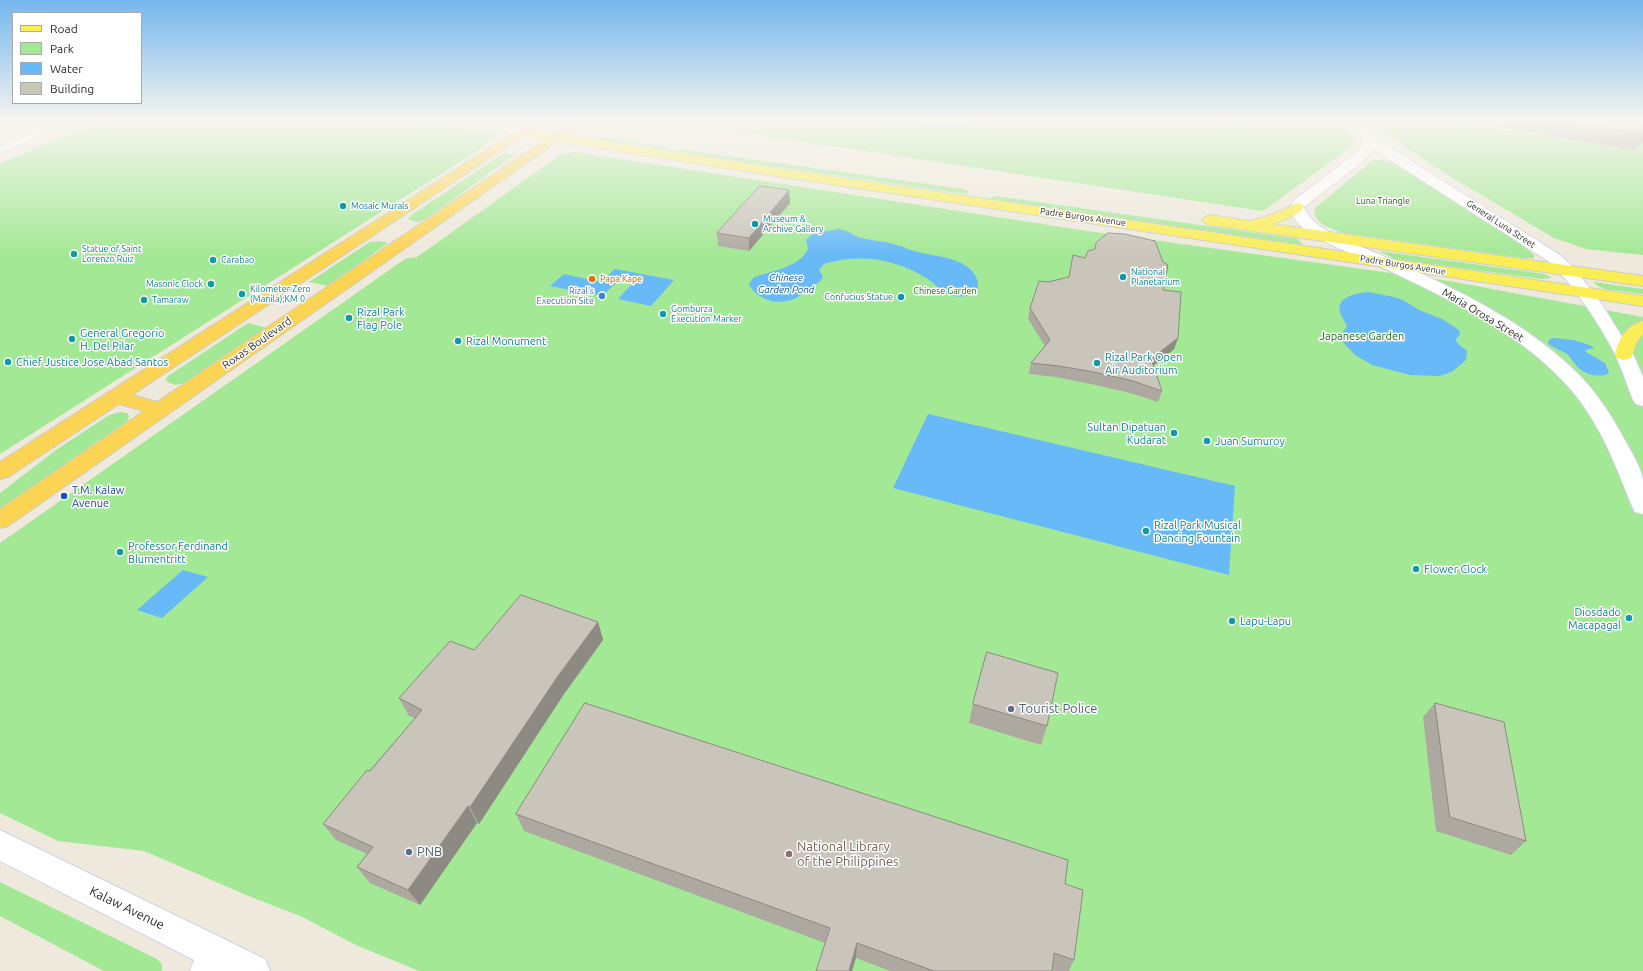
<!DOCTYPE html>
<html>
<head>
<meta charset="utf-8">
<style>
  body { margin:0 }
  #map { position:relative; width:1643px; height:971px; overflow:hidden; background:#eee9dc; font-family:Ubuntu,sans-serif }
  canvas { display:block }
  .legend { position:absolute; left:12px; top:12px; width:130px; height:92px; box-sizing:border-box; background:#fff; border:1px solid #aaa; margin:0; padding:5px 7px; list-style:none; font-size:12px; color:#2b2b2b }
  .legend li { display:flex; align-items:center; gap:8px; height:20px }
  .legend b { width:20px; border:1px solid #aaa }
</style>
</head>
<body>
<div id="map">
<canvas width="1643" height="971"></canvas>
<ul class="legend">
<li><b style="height:5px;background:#faee54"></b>Road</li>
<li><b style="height:11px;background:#a3e894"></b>Park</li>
<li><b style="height:11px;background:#67b9f7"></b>Water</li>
<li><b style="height:11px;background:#c9c5bb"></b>Building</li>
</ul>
</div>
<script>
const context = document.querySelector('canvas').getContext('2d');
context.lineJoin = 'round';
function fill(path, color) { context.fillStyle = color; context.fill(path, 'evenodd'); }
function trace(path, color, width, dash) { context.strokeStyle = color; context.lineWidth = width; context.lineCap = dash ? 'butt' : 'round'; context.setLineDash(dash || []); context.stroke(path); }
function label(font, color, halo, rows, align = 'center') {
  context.font = font + ' Ubuntu,sans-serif'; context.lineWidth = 3; context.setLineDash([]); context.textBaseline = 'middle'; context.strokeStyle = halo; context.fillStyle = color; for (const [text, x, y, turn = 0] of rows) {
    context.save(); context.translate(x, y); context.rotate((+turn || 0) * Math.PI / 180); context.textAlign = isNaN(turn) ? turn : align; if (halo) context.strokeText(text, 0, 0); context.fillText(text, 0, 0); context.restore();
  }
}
fill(new Path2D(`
  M102,121H417L494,133L498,135L480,149L0,454V163Z
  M711,121H1343L1355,144L1263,211L704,127Z
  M1375,121H1451L1634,150L1643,142V255L1586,249L1554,238L1446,174L1405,147L1399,141L1388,135Z
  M601,137L667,147L665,149L598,139Z
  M678,149L964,189L970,192L965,194L676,152Z
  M575,152L1088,231L1449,281L1643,317V971H419L358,946L300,916L251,897L144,851L58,841L0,813V543L405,259L417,257L560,155Z
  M504,153L515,155C484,176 455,199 424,220L417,222L408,219L410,216Z
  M1373,160H1384L1397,165L1515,239L1534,255V258H1523L1343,233C1332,229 1311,223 1315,208Z
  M996,196L1298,239L1303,245L994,201L990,198Z
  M380,241L388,243L328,286L309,282L370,242Z
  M1379,251L1544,274L1551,277V278L1542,279L1395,259Z
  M1594,282L1643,289V294L1604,289L1596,285Z
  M248,323L267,328L185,383L175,385L167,382L166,379L168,376Z
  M120,412L127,413L129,416L128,420L125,423L0,508V493L56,450L109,415Z
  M0,882L157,959L162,964V971H104L0,916Z`), '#a3e894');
fill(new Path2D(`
  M873,121H982C965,134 896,125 873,121Z
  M839,229C847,230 854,236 861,238C873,241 886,241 897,245C903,246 908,250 914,251C934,257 965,256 976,277C978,281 979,285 977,289C974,297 958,298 950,295C942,293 935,284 928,279C895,259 862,253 824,264L819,270L823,277C820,283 817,283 812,287C806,291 802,295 796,298C779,306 759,301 749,285L753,278C771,270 798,269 808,249L806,240L811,235L822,232Z
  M615,269L674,280L651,306L618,299L636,280L607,276Z
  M564,274L600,282L603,280L616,283L602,296L550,286Z
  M1368,292L1394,297L1403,300L1419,310L1442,319L1459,330L1460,335L1456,339L1457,343L1467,351L1466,360L1453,371L1446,374L1439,376L1410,375L1372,365L1355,355L1341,340L1343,332L1347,326C1345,322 1341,316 1340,312C1336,296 1358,293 1368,292Z
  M1553,338L1574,340L1592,346L1594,348L1585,350L1586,352L1605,363L1609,373C1598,379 1582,374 1575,364C1572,361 1571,357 1567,354C1561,350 1554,349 1548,343L1549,340Z
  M928,414L1235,486L1229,575L893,488Z
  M183,570L208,577L162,618L137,610Z`), '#67b9f7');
const minor = new Path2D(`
  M63,121H78L0,153V146Z
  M459,121H483L523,129L528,132L523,135L464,124Z`);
const tertiary = new Path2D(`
  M1351,121H1363L1375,138L1560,255L1574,268L1601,303L1633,354L1643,377V406L1636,404L1633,400C1627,385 1622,369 1615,354C1599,323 1574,285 1548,261L1373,149L1367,158L1304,207C1312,231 1358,245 1379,254C1447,285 1521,318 1575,371C1595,390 1610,413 1623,437C1629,448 1642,468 1643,481C1643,491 1643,503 1643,514L1635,512L1632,506C1614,461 1597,415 1562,380C1512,327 1440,295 1375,264C1351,253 1326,245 1305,229C1297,224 1292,216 1290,207L1296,199L1357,152L1363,141Z
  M0,830L265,959L270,971H190L194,960L0,861Z`);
const primary = new Path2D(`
  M523,128L776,168L1643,296V306L776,176L518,135L517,132L518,129Z
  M1297,203L1302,204L1304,207C1298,216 1282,221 1272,224L1643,276V286L1210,225L1205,223L1202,220L1205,217L1210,215L1250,221L1272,215Z
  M1643,321V334L1637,341L1631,358L1624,360L1617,358L1615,354C1619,338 1627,325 1643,321Z`);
const trunk = new Path2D(`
  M531,121H546L132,395L157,402L572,121H587L8,526L0,528V509L144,411L119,404L8,477L0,479V462Z`);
trace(minor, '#d1d1e4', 2);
trace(tertiary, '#d1d1e4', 2);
trace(primary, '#ccc', 2);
trace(trunk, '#ccc', 2);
fill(minor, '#fff');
fill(tertiary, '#fff');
fill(primary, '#faee54');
fill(trunk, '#fcd454');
fill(new Path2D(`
  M1461,121H1643V141L1634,150Z
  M789,190L790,203L749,251L718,246L717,233Z
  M1096,243L1163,290L1178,338L1174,349L1153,365L1162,391L1158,402L1130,393L1091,384L1056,377L1029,374L1031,363L1045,346L1028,319L1030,308L1048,282L1069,277L1085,258L1095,250Z
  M598,622L603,640L564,694L479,824L477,823L420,905L370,883L357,867L367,854L336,840L323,824L415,718L409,716L399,698L474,650Z
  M1435,703L1526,841L1511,855L1436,831L1423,717Z
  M973,704L1047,726L1041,745L969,723Z
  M516,814L1065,884L1074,960L1069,971H1055L1052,970V971H890L856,958L825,943L524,831Z`), '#ada9a1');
fill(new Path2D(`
  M1228,121H1253L1227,125Z
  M1643,135V141L1634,150Z
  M789,190L790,203L749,251V238Z
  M1178,338L1174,349L1148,370L1151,359Z
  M598,622L603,640L564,694L479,824L470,807L558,676Z
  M468,806L477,823L420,905L408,890Z
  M857,943L856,958L852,971H849Z`), '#8d8a83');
const building = new Path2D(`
  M1563,121H1643V134Z
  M760,186L789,190L749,238L717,233Z
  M1108,233L1125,234L1155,241L1163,262L1168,265L1163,290L1181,292L1178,338L1151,359L1162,391L1133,381L1094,372L1059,366L1031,363L1050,340L1030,308L1039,281L1048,282L1069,277L1073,255L1085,258L1088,251L1095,249L1096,243Z
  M521,595L598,622L558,676L470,807L468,806L408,890L357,867L373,847L323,824L367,770L370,771L422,710L399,698L450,641L474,650Z
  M987,652L1058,673L1047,726L973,704Z
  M585,703L1068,860L1065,884L1083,890L1074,960L1054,953L1052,971H934L857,943L849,971H816L830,928L516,814Z
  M1435,703L1504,722L1526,841L1450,817Z`);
fill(building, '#c9c5bb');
trace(building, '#8d8a83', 1);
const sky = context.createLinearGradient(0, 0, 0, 257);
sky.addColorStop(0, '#74b6ee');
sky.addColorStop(0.47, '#f7f5ef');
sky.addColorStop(1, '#f7f5ef00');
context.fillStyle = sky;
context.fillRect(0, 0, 1643, 257);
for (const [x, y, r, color] of [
  [343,206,4,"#0f9aa8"],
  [755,224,4,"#0f9aa8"],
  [74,254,4,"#0f9aa8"],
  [213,260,4,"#0f9aa8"],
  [1123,277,4,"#0f9aa8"],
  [592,279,4,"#e8710a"],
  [211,284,4,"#0f9aa8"],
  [242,294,4,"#0f9aa8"],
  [602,296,4,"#3f7fe0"],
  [901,297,4,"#0f9aa8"],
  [144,300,4,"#0f9aa8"],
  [663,314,4,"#0f9aa8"],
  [349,318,4,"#0f9aa8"],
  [72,339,4,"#0f9aa8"],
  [458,341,4,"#0f9aa8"],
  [8,362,4,"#0f9aa8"],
  [1097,363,4,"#0f9aa8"],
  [1174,433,4,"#0f9aa8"],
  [1207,441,4,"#0f9aa8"],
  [64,496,4,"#1a4fb4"],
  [1146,531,4,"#0f9aa8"],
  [120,552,4,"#0f9aa8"],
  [1416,569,4,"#0f9aa8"],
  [1629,618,4,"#0f9aa8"],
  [1232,621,4,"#0f9aa8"],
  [1011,709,4,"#5c6f8a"],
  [409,852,4,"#5c6f8a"],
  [789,854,4,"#8d6e63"]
]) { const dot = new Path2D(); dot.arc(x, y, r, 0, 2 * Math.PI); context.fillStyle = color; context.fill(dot); trace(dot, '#fff', 1.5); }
label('9px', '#196d15', '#fff', [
  ["Luna Triangle",1383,201],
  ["Chinese Garden",945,291]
]);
label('9px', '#0d838f', '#fff', [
  ["Mosaic Murals",351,206],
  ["Museum &",763,219],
  ["Archive Gallery",763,229],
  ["Statue of Saint",82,249],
  ["Lorenzo Ruiz",82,259],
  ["Carabao",221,260],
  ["National",1131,272],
  ["Planetarium",1131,282],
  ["Masonic Clock",203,284,"right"],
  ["Kilometer Zero",250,289],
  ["(Manila);KM 0",250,299],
  ["Confucius Statue",893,297,"right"],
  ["Tamaraw",152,300],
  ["Gomburza",671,309],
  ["Execution Marker",671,319]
], 'left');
label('9px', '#2b2b2b', '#fff', [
  ["Padre Burgos Avenue",1083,217,8],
  ["General Luna Street",1501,224,33],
  ["Padre Burgos Avenue",1403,265,9]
]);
label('9px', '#c56008', '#fff', [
  ["Papa Kape",600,279]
], 'left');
label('9px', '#366cbe', '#fff', [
  ["Rizal's",594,291],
  ["Execution Site",594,301]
], 'right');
label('italic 10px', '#0453a5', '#fff', [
  ["Chinese",786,278],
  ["Garden Pond",786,290]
]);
label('11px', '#0d838f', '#fff', [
  ["Rizal Park",357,312],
  ["Flag Pole",357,325],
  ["General Gregorio",80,333],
  ["H. Del Pilar",80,346],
  ["Rizal Monument",466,341],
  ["Rizal Park Open",1105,357],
  ["Air Auditorium",1105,370],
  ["Chief Justice Jose Abad Santos",16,362],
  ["Sultan Dipatuan",1166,427,"right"],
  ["Kudarat",1166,440,"right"],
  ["Juan Sumuroy",1215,441],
  ["Rizal Park Musical",1154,525],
  ["Dancing Fountain",1154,538],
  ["Professor Ferdinand",128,546],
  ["Blumentritt",128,559],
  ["Flower Clock",1424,569],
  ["Diosdado",1621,612,"right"],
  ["Macapagal",1621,625,"right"],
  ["Lapu-Lapu",1240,621]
], 'left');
label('11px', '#2b2b2b', '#fff', [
  ["Maria Orosa Street",1483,315,31],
  ["Roxas Boulevard",257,343,-35]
]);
label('11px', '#196d15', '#fff', [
  ["Japanese Garden",1362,336]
]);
label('11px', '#164399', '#fff', [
  ["T.M. Kalaw",72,490],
  ["Avenue",72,503]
], 'left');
label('13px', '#4e5e75', '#fff', [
  ["Tourist Police",1019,709],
  ["PNB",417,852]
], 'left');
label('13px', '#785e54', '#fff', [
  ["National Library",797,847],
  ["of the Philippines",797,862]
], 'left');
label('13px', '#2b2b2b', '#fff', [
  ["Kalaw Avenue",127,908,26]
]);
</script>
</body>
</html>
